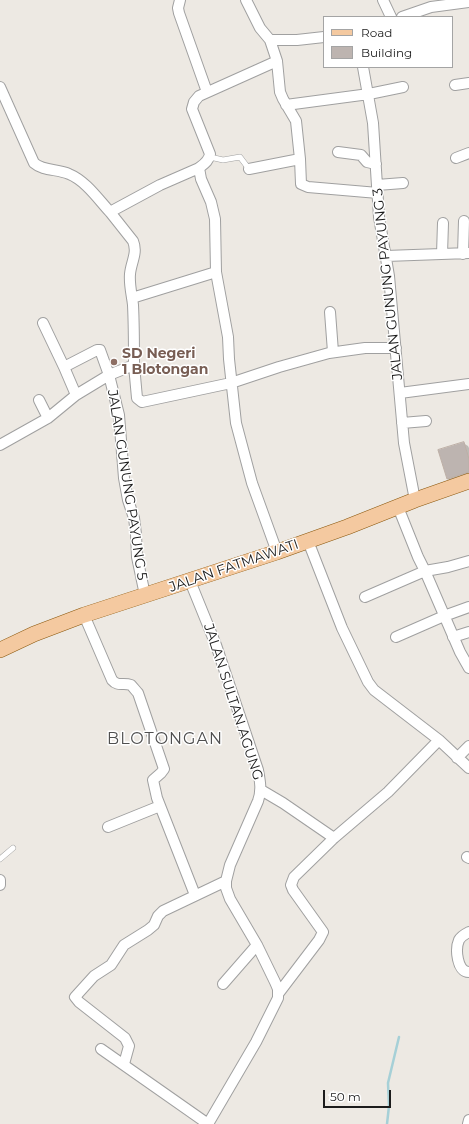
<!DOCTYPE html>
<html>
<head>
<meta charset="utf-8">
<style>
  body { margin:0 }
  #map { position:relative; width:469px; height:1124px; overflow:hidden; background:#ede9e3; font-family:Montserrat,sans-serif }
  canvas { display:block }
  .legend { position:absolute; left:323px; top:16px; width:130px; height:52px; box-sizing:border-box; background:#fff; border:1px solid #a4a4a4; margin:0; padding:5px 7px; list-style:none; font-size:12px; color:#1c1c1c }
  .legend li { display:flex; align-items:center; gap:8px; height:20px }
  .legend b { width:20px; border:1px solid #a4a4a4 }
  .scale { position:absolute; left:323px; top:1090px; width:68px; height:18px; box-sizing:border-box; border:2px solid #1c1c1c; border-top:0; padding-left:5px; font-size:12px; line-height:14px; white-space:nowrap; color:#1c1c1c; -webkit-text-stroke:3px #fff; paint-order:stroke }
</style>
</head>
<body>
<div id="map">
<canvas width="469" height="1124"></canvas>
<ul class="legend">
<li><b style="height:5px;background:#f4c9a0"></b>Road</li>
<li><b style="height:11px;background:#bdb4b0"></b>Building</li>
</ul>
<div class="scale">50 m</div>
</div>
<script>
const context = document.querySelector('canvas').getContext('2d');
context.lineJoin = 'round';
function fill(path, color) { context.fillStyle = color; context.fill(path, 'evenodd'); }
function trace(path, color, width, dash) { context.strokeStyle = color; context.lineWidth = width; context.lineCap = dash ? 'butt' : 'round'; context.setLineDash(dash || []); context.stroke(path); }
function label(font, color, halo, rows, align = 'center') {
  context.font = font + ' Montserrat,sans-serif'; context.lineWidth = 3; context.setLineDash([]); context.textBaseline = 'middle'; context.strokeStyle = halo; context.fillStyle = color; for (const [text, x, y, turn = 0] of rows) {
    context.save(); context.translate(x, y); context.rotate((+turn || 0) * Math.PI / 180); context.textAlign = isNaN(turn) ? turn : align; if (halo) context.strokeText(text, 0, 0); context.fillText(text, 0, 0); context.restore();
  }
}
fill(new Path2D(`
  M463,443L468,446L469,448V476L452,481L447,479Z`), '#0003');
trace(new Path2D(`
  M387,1124L389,1106L388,1083L399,1037`), '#a6d0d7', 2.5);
const building = new Path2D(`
  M464,442L469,459V472L447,479L438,450Z`);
fill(building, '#bdb4b0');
trace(building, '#bdafa6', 1);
const service = new Path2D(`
  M210,157L223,160L240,157L249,169
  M0,859L13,848`);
const minor = new Path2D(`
  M180,0L178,8L179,13L207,92
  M246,0L260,28L270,40
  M383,0L391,17
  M402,17L431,7L469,2
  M277,61L280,92L283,99L296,121L300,159L301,184L308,187L378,193
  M363,67L373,123L379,217L389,276L404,443L415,500
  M455,85L469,83
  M0,87L34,163C43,171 58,169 69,174C86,181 98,199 110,212
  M286,105L369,94L403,87
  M338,152L361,155L367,162L376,164
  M456,158L469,153
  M249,169L300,159
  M377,185L403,183
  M442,254L443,223
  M463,254L464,221
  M386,256L469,253
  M132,298L216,272
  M330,312L333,352
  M43,323L64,367
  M134,365C134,345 134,325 133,305C132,295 129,285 130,274C131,262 138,253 133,241L110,212L160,185L199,168
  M400,393L469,384
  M76,395L64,367L97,350H100L109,375L119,415L124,478L128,500L134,518L136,534L137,557L145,595
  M39,400L48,418L76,395L109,375L134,365L137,398L142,402L231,383L279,367L329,353L365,348H396
  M402,423L426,421
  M0,445L48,418
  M398,507L418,557L425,571L460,652L469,668
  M308,541L342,628L368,682L374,690L439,740L469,768
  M277,552L252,483L236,423L229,359L228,337L216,272L215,219L211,202L201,179L199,168C204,164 209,161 210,154L192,109L194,102L199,96L277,61L270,40H297L324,37
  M190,581L216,645L258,770C260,781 262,790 258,801L230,865L226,881V888L230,899L257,945L275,982L278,989V998L256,1042L208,1124
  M365,597L425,571L448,567L469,561
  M84,615L112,680C118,687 123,682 131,685C133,687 136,691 138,693L164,769L161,773L153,780L157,798L195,895
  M396,637L444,616L469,607
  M453,637L469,632
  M457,758L469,746
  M261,790L283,803L334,838
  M108,827L160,806
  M467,857L469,858
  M0,880V885
  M469,932C465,934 461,936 459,940C455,949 457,972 469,972
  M223,984L257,945
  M278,994L319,940L323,932L293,890L291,885L294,877L334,838L388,792L439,740
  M101,1049L208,1124
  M124,1064L129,1046L125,1038L79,1002L75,997L94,976L111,965L124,945L148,930L154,925L158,916L163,911L226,881
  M468,1124L469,1120`);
const primary = new Path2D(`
  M0,650L34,634L84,615L277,552L347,527L415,500L469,481`);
trace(service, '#a0a0a0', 6);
trace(minor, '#a0a0a0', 12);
trace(primary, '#89560b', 16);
trace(service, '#fff', 5);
trace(minor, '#fff', 10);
trace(primary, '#f4c9a0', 15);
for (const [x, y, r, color] of [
  [114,362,4,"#8d6e63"]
]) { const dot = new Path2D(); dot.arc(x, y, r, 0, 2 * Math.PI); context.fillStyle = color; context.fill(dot); trace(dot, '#fff', 1.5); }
label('14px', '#1c1c1c', '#fff', [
  ["JALAN GUNUNG PAYUNG 3",388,284,-96],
  ["JALAN GUNUNG PAYUNG 5",127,485,81],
  ["JALAN FATMAWATI",234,566,-19],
  ["JALAN SULTAN AGUNG",233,702,72]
]);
label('bold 14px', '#785e54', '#fff', [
  ["SD Negeri",122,354],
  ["1 Blotongan",122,370]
], 'left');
context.letterSpacing = '1px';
label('16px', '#4f4f4f', '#fff', [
  ["BLOTONGAN",165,739]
]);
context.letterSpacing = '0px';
</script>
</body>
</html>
